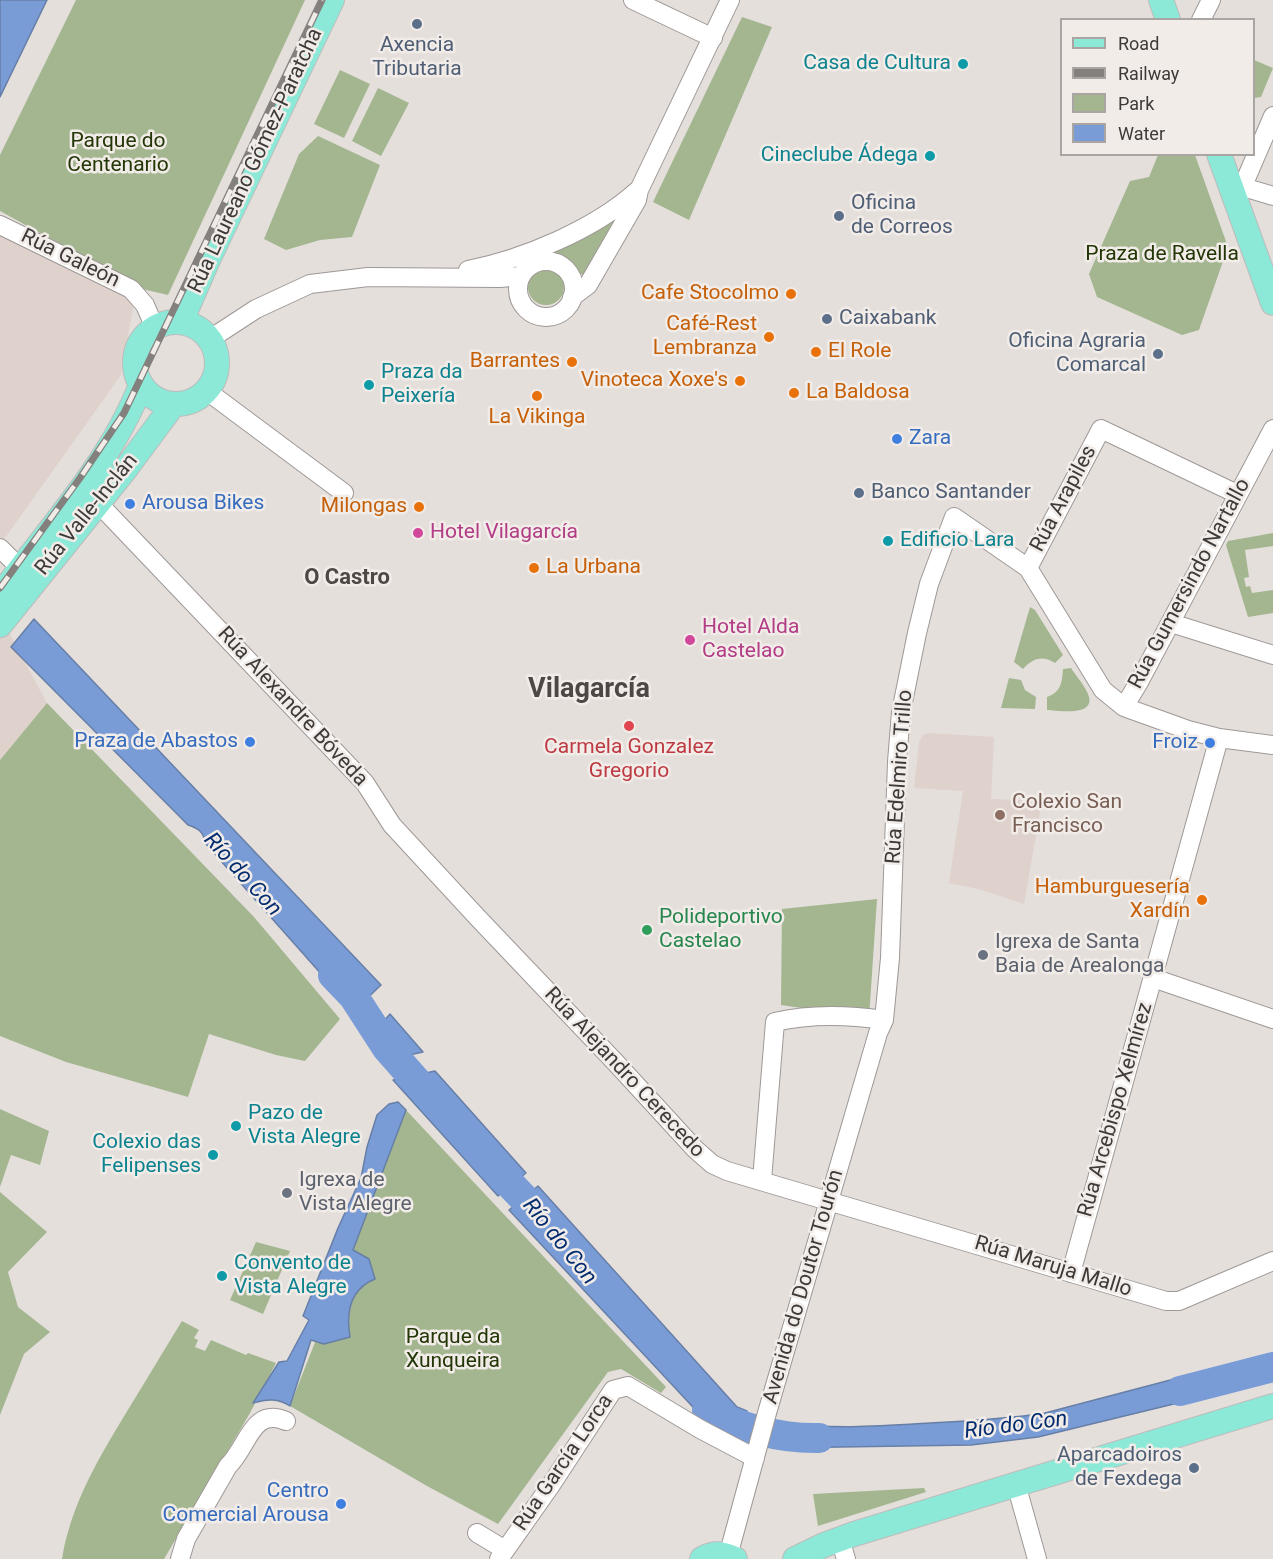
<!DOCTYPE html>
<html>
<head>
<meta charset="utf-8">
<style>
  body { margin:0 }
  #map { position:relative; width:1273px; height:1559px; overflow:hidden; background:#e5dfdc; font-family:Roboto,sans-serif }
  canvas { display:block }
  .legend { position:absolute; left:1060px; top:18px; width:195px; height:138px; box-sizing:border-box; background:#f2ece9; border:2px solid #aaa5a3; margin:0; padding:8px 10px; list-style:none; font-size:18px; color:#3d3b3a }
  .legend li { display:flex; align-items:center; gap:12px; height:30px }
  .legend b { width:30px; border:2px solid #aaa5a3 }
</style>
</head>
<body>
<div id="map">
<canvas width="1273" height="1559"></canvas>
<ul class="legend">
<li><b style="height:8px;background:#8de9d7"></b>Road</li>
<li><b style="height:8px;background:#83807e"></b>Railway</li>
<li><b style="height:16px;background:#a3b690"></b>Park</li>
<li><b style="height:16px;background:#799cd6"></b>Water</li>
</ul>
</div>
<script>
const context = document.querySelector('canvas').getContext('2d');
context.lineJoin = 'round';
function fill(path, color) { context.fillStyle = color; context.fill(path, 'evenodd'); }
function trace(path, color, width, dash) { context.strokeStyle = color; context.lineWidth = width; context.lineCap = dash ? 'butt' : 'round'; context.setLineDash(dash || []); context.stroke(path); }
function label(font, color, halo, rows, align = 'center') {
  context.font = font + ' Roboto,sans-serif'; context.lineWidth = 5; context.setLineDash([]); context.textBaseline = 'middle'; context.strokeStyle = halo; context.fillStyle = color; for (const [text, x, y, turn = 0] of rows) {
    context.save(); context.translate(x, y); context.rotate((+turn || 0) * Math.PI / 180); context.textAlign = isNaN(turn) ? turn : align; if (halo) context.strokeText(text, 0, 0); context.fillText(text, 0, 0); context.restore();
  }
}
fill(new Path2D(`
  M0,227L135,297L121,375L0,545Z
  M0,616L47,703L0,760Z
  M929,733L994,737L991,799L1042,801L1024,904L978,889L949,883L963,791L914,788L919,742L923,735Z`), '#dfd1cb');
fill(new Path2D(`
  M76,0H305L168,295L142,289L0,211V155Z
  M742,17L772,27L689,220L653,202Z
  M1254,60L1273,68L1261,97L1254,98Z
  M340,70L370,84L344,138L314,124Z
  M378,88L409,103L381,156L352,141Z
  M318,136L380,165L352,237L320,240L286,250L264,239L299,154Z
  M1158,155H1195L1228,247L1199,330L1182,335L1097,297L1089,274L1130,181L1149,177Z
  M611,221L614,222L586,274H579L562,256L555,254L556,250Z
  M528 287a18 18 0 1 1 36 0a18 18 0 1 1-36 0Z
  M1273,533V546L1245,550L1249,577L1244,578L1246,587L1250,586L1252,593L1273,590V613L1248,617L1226,545L1228,541Z
  M1030,607L1035,610L1063,655L1055,663C1042,655 1033,658 1023,669L1014,662Z
  M1071,668C1076,676 1083,683 1087,692C1100,717 1059,711 1047,710V697C1061,692 1062,683 1063,669Z
  M1009,678L1021,680L1025,690L1036,697L1035,709L1001,708Z
  M47,703L254,917L340,1019L305,1061L276,1055L209,1034L188,1097L66,1062L0,1036V760Z
  M877,899L869,1018L781,1005L782,909Z
  M0,1109L49,1131L40,1165L11,1155L0,1187Z
  M406,1110L666,1387L661,1393L621,1369L608,1372L498,1524L427,1486L290,1406Z
  M0,1192L47,1232L8,1272L18,1307L50,1332L24,1354L0,1415Z
  M256,1242L290,1251L263,1314L230,1300Z
  M182,1321L199,1330L194,1338L198,1340L195,1347L205,1351L211,1340L246,1355L248,1353L276,1363L250,1413L164,1559H62C71,1503 100,1456 129,1408C147,1379 164,1350 182,1321Z
  M924,1488L926,1492L818,1526L813,1494Z`), '#a3b690');
const water = new Path2D(`
  M0,0H47L0,97Z
  M34,619L381,985L354,1011L205,843C204,832 198,828 188,825L11,647Z
  M390,1014L423,1052L381,1061L373,1033Z
  M435,1071L526,1173L498,1196L393,1080Z
  M398,1102L406,1110L353,1250L369,1259L375,1279C350,1289 346,1313 350,1337L324,1344L311,1340L290,1406C278,1398 267,1399 253,1403L279,1362L287,1361L309,1320L303,1316L338,1228L361,1178L367,1147L377,1115L389,1104Z
  M538,1186L737,1407L747,1411L740,1440L718,1430L705,1420L509,1210Z
  M1273,1353V1376L1239,1386L1234,1363Z
  M1216,1368L1223,1392L1038,1437L971,1445L775,1448L783,1422C831,1430 882,1426 930,1423C969,1421 1007,1419 1045,1413Z`);
fill(water, '#799cd6');
trace(water, '#677fa7', 1.5);
trace(new Path2D(`
  M333,975L354,997L387,1048L438,1106
  M484,1157L534,1209L548,1228
  M1180,1391L1273,1367
  M707,1411C742,1428 780,1439 819,1438`), '#799cd6', 30);
const minor = new Path2D(`
  M633,0L713,38
  M1201,20L1211,0
  M1243,187L1273,196
  M1236,202L1273,116
  M0,225L131,289L145,305L155,328
  M518 289a28 28 0 1 1 56 0a28 28 0 1 1-56 0Z
  M468,270C524,259 595,229 637,191
  M572,297L588,285L637,200L639,190L730,0
  M210,339L256,309L310,284L368,277L500,278L521,276
  M207,391L344,493
  M98,503L365,783L392,825L478,918L616,1063L695,1149L712,1164L727,1171L1166,1301H1179L1273,1261
  M0,548L20,568
  M1028,568L1101,429L1237,494
  M1171,623L1273,655
  M1124,707L1139,682L1273,429
  M1153,978L1273,1019
  M762,1180L775,1022C809,1014 849,1015 884,1020
  M1071,1273L1219,738
  M1016,1484L1037,1559
  M477,1533L505,1550
  M840,1539L846,1559
  M728,1556L767,1413L878,1033L884,1020L890,958L897,762L901,712L917,633L929,584L954,517L1028,568L1103,690L1124,707L1188,730L1219,738L1273,745
  M180,1559L186,1539L228,1466C248,1447 252,1406 286,1421
  M499,1559L551,1485L613,1390L628,1386L700,1429L755,1458`);
const major = new Path2D(`
  M1161,0L1168,20
  M1219,154L1273,303
  M135 363a41 41 0 1 1 82 0a41 41 0 1 1-82 0Z
  M181,322L207,262L332,0
  M0,596C49,528 110,464 141,385
  M0,625L124,471L173,405
  M702,1559C714,1552 723,1553 735,1559
  M795,1559L824,1545L854,1534L1273,1406`);
trace(minor, '#9e9896', 20);
trace(major, '#bdbcbc', 26);
trace(minor, '#fff', 18);
trace(major, '#8de9d7', 24);
const rail = new Path2D(`
  M0,588L80,478L124,413L322,0`);
trace(rail, '#83807e', 7);
trace(rail, '#f2ece9', 4.5, [14]);
for (const [x, y, r, color] of [
  [417,24,6,"#5c6f8a"],
  [963,64,6,"#0f9aa8"],
  [930,156,6,"#0f9aa8"],
  [839,216,6,"#5c6f8a"],
  [791,294,6,"#e8710a"],
  [827,319,6,"#5c6f8a"],
  [769,337,6,"#e8710a"],
  [816,352,6,"#e8710a"],
  [1158,354,6,"#5c6f8a"],
  [572,362,6,"#e8710a"],
  [740,381,6,"#e8710a"],
  [369,385,6,"#0f9aa8"],
  [794,393,6,"#e8710a"],
  [537,396,6,"#e8710a"],
  [897,439,6,"#3f7fe0"],
  [859,493,6,"#5c6f8a"],
  [130,504,6,"#3f7fe0"],
  [419,507,6,"#e8710a"],
  [418,533,6,"#d1479c"],
  [888,541,6,"#0f9aa8"],
  [534,568,6,"#e8710a"],
  [690,640,6,"#d1479c"],
  [629,726,6,"#e0444e"],
  [250,742,6,"#3f7fe0"],
  [1210,743,6,"#3f7fe0"],
  [1000,815,6,"#8d6e63"],
  [1202,900,6,"#e8710a"],
  [647,930,6,"#2e9e5b"],
  [983,955,6,"#6b7280"],
  [236,1126,6,"#0f9aa8"],
  [213,1155,6,"#0f9aa8"],
  [287,1193,6,"#6b7280"],
  [222,1276,6,"#0f9aa8"],
  [1194,1468,6,"#5c6f8a"],
  [341,1504,6,"#3f7fe0"]
]) { const dot = new Path2D(); dot.arc(x, y, r, 0, 2 * Math.PI); context.fillStyle = color; context.fill(dot); trace(dot, '#f2ece9', 2); }
label('21px', '#4e5e75', '#f2ece9', [
  ["Axencia",417,46,"center"],
  ["Tributaria",417,70,"center"],
  ["Oficina",851,204],
  ["de Correos",851,228],
  ["Caixabank",839,319],
  ["Oficina Agraria",1146,342,"right"],
  ["Comarcal",1146,366,"right"],
  ["Banco Santander",871,493],
  ["Aparcadoiros",1182,1456,"right"],
  ["de Fexdega",1182,1480,"right"]
], 'left');
label('21px', '#0d838f', '#f2ece9', [
  ["Casa de Cultura",951,64,"right"],
  ["Cineclube Ádega",918,156,"right"],
  ["Praza da",381,373],
  ["Peixería",381,397],
  ["Edificio Lara",900,541],
  ["Pazo de",248,1114],
  ["Vista Alegre",248,1138],
  ["Colexio das",201,1143,"right"],
  ["Felipenses",201,1167,"right"],
  ["Convento de",234,1264],
  ["Vista Alegre",234,1288]
], 'left');
label('21px', '#233605', '#f2ece9', [
  ["Parque do",118,142],
  ["Centenario",118,166],
  ["Praza de Ravella",1162,255],
  ["Parque da",453,1338],
  ["Xunqueira",453,1362]
]);
label('21px', '#3d3b3a', '#f2ece9', [
  ["Rúa Laureano Gómez-Paratcha",256,161,-65],
  ["Rúa Galeón",70,259,26],
  ["Rúa Arapiles",1064,499,-62],
  ["Rúa Valle-Inclán",87,515,-51],
  ["Rúa Gumersindo Nartallo",1190,584,-62],
  ["Rúa Alexandre Bóveda",292,707,47],
  ["Rúa Edelmiro Trillo",900,777,-86],
  ["Rúa Alejandro Cerecedo",624,1073,47],
  ["Rúa Arcebispo Xelmírez",1116,1110,-74],
  ["Rúa Maruja Mallo",1053,1267,17],
  ["Avenida do Doutor Tourón",804,1287,-74],
  ["Rúa García Lorca",564,1463,-56]
]);
label('21px', '#c56008', '#f2ece9', [
  ["Cafe Stocolmo",779,294],
  ["Café-Rest",757,325],
  ["Lembranza",757,349],
  ["El Role",828,352,"left"],
  ["Barrantes",560,362],
  ["Vinoteca Xoxe's",728,381],
  ["La Baldosa",806,393,"left"],
  ["La Vikinga",537,418,"center"],
  ["Milongas",407,507],
  ["La Urbana",546,568,"left"],
  ["Hamburguesería",1190,888],
  ["Xardín",1190,912]
], 'right');
label('21px', '#366cbe', '#f2ece9', [
  ["Zara",909,439,"left"],
  ["Arousa Bikes",142,504,"left"],
  ["Praza de Abastos",238,742],
  ["Froiz",1198,743],
  ["Centro",329,1492],
  ["Comercial Arousa",329,1516]
], 'right');
label('21px', '#b23c85', '#f2ece9', [
  ["Hotel Vilagarcía",430,533],
  ["Hotel Alda",702,628],
  ["Castelao",702,652]
], 'left');
label('21px', '#be3a42', '#f2ece9', [
  ["Carmela Gonzalez",629,748],
  ["Gregorio",629,772]
]);
label('21px', '#785e54', '#f2ece9', [
  ["Colexio San",1012,803],
  ["Francisco",1012,827]
], 'left');
label('21px', '#27864d', '#f2ece9', [
  ["Polideportivo",659,918],
  ["Castelao",659,942]
], 'left');
label('21px', '#5b616d', '#f2ece9', [
  ["Igrexa de Santa",995,943],
  ["Baia de Arealonga",995,967],
  ["Igrexa de",299,1181],
  ["Vista Alegre",299,1205]
], 'left');
label('bold 22px', '#4d4846', '#f2ece9', [
  ["O Castro",347,578]
]);
label('italic 22px', '#032c6f', '#f2ece9', [
  ["Río do Con",242,875,48],
  ["Río do Con",559,1242,51],
  ["Río do Con",1016,1426,-7]
]);
label('bold 27px', '#4d4846', '#f2ece9', [
  ["Vilagarcía",589,690]
]);
</script>
</body>
</html>
